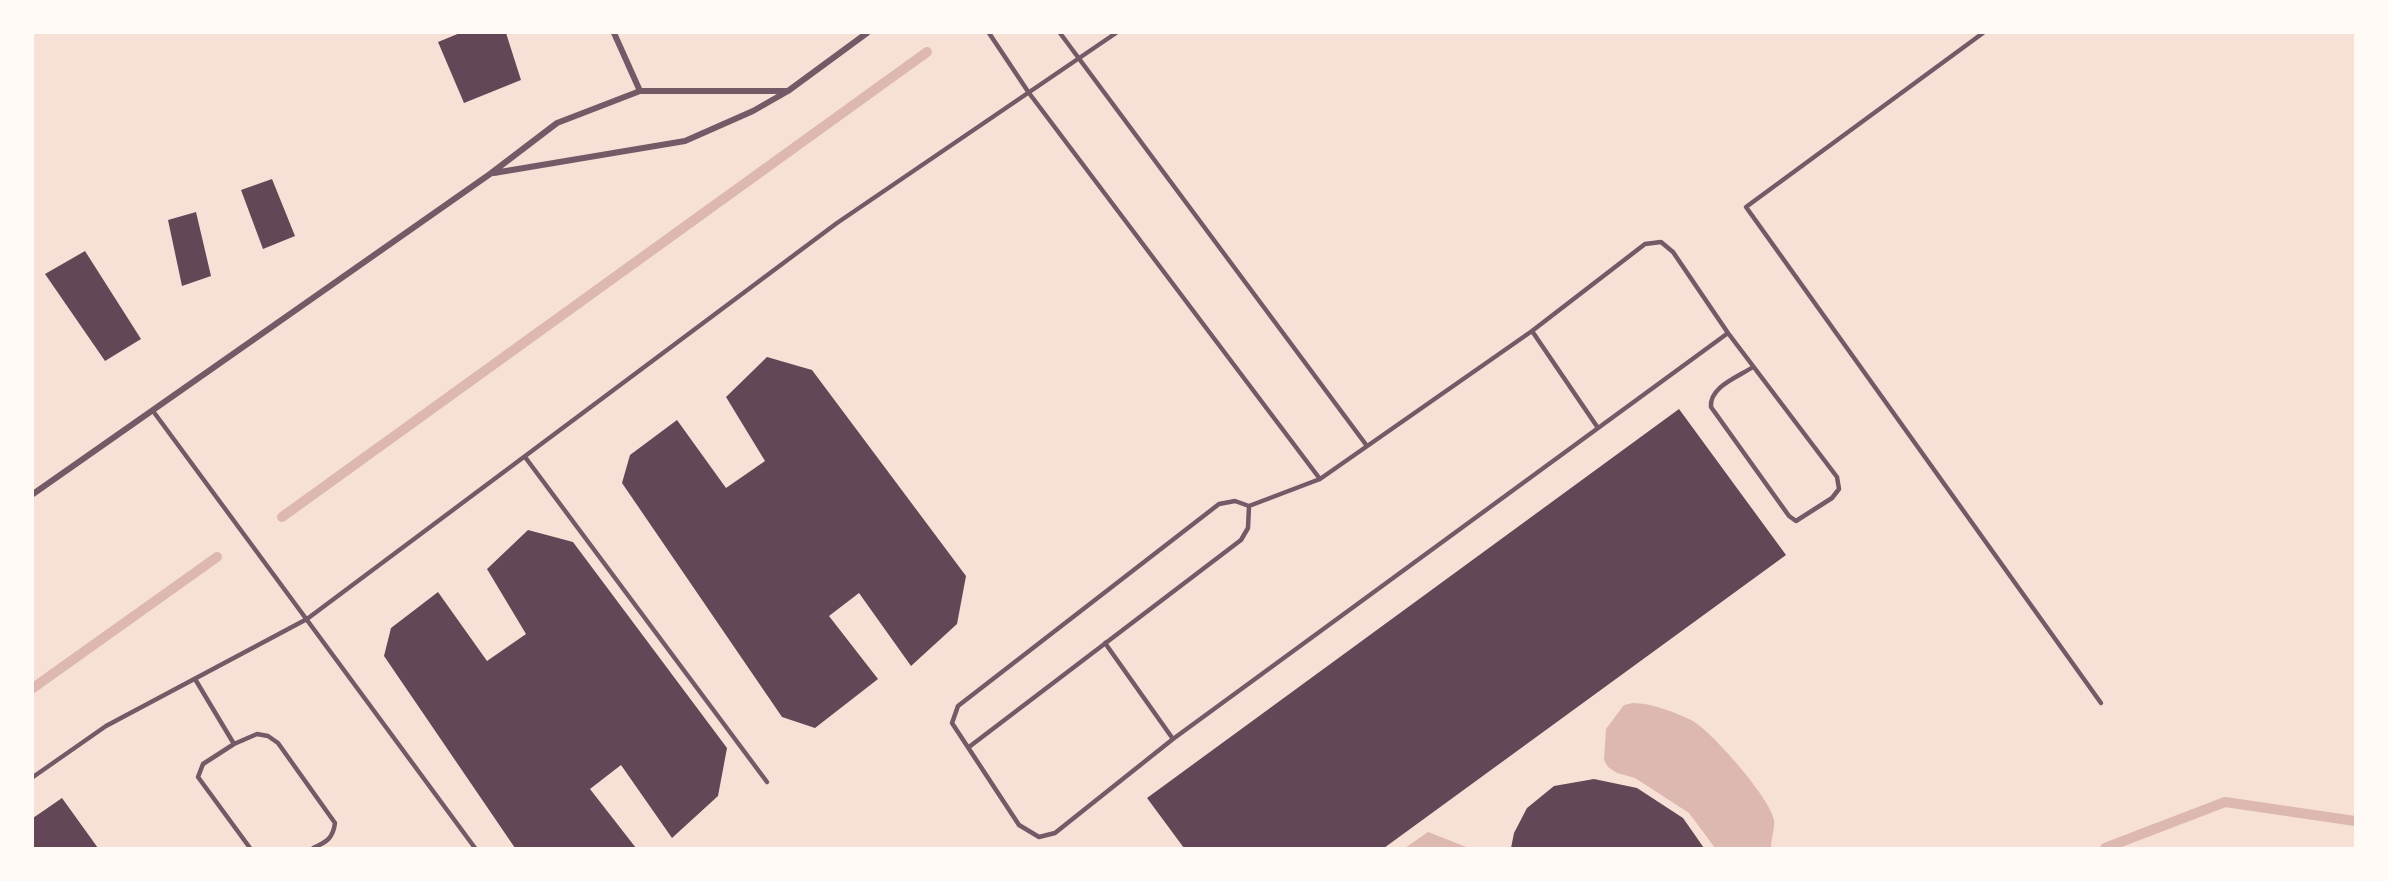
<!DOCTYPE html>
<html>
<head>
<meta charset="utf-8">
<style>
  body { margin:0 }
  #map { position:relative; width:2388px; height:881px; overflow:hidden; background:#f7e1d7; font-family:"Times New Roman",serif }
  canvas { display:block }
  .frame { position:absolute; inset:0; border:34px solid #fffaf5; pointer-events:none }
</style>
</head>
<body>
<div id="map">
<canvas width="2388" height="881"></canvas>
<div class="frame"></div>
</div>
<script>
const context = document.querySelector('canvas').getContext('2d');
context.lineJoin = 'round';
function fill(path, color) { context.fillStyle = color; context.fill(path, 'evenodd'); }
function trace(path, color, width, dash) { context.strokeStyle = color; context.lineWidth = width; context.lineCap = dash ? 'butt' : 'round'; context.setLineDash(dash || []); context.stroke(path); }
fill(new Path2D(`
  M1633,703C1651,703 1674,712 1691,720C1710,729 1771,799 1774,820C1775,828 1771,839 1771,848H1715L1689,813L1635,778L1617,773L1608,767L1604,760L1606,729L1624,705Z
  M1428,832L1469,848H1405Z`), '#dcb8b0');
trace(new Path2D(`
  M282,517L927,52
  M33,688L217,557
  M2105,848L2225,802L2355,821`), '#dcb8b0', 10);
fill(new Path2D(`
  M460,33H506L521,80L464,103L438,42Z
  M272,179L295,236L263,249L241,190Z
  M196,212L211,276L182,286L168,220Z
  M85,251L141,339L105,361L45,274Z
  M767,357L812,370L966,576L957,624L911,666L859,593L829,616L878,679L815,728L782,717L622,483L630,455L677,420L726,488L765,461L726,397Z
  M1679,409L1786,555L1384,848H1184L1147,798Z
  M528,530L573,542L727,748L718,796L672,838L621,765L590,789L636,848H515L384,656L391,628L438,592L487,661L526,634L487,569Z
  M1594,779L1637,788L1683,818L1704,848H1511L1514,833L1527,808L1554,786Z
  M62,798L98,848H33V818Z`), '#644757');
trace(new Path2D(`
  M989,33L1029,93L1320,479
  M1060,33L1367,446
  M1983,33L1746,207L2101,703
  M1661,242L1673,252L1728,333L1173,739L1055,833L1039,837L1019,825L952,723L958,706L1219,504L1235,501L1249,506L1320,479L1532,331L1645,244Z
  M1532,331L1598,428
  M1728,333L1837,477L1839,489L1832,498L1796,521L1789,516L1711,407C1709,387 1738,377 1753,367
  M153,411L475,848
  M525,457L767,782
  M1105,643L1173,739
  M195,679L234,744
  M969,747L1241,540L1248,528L1249,506
  M33,777L106,726L307,619L837,223L1116,33
  M250,848L198,777L203,764L234,744L257,734L268,736L278,743L335,823C333,838 327,842 313,848`), '#755966', 4.5);
trace(new Path2D(`
  M614,33L640,91
  M494,173L685,141L753,111L788,91L867,33
  M33,494L490,174L557,123L640,91H788`), '#755966', 6);
</script>
</body>
</html>
